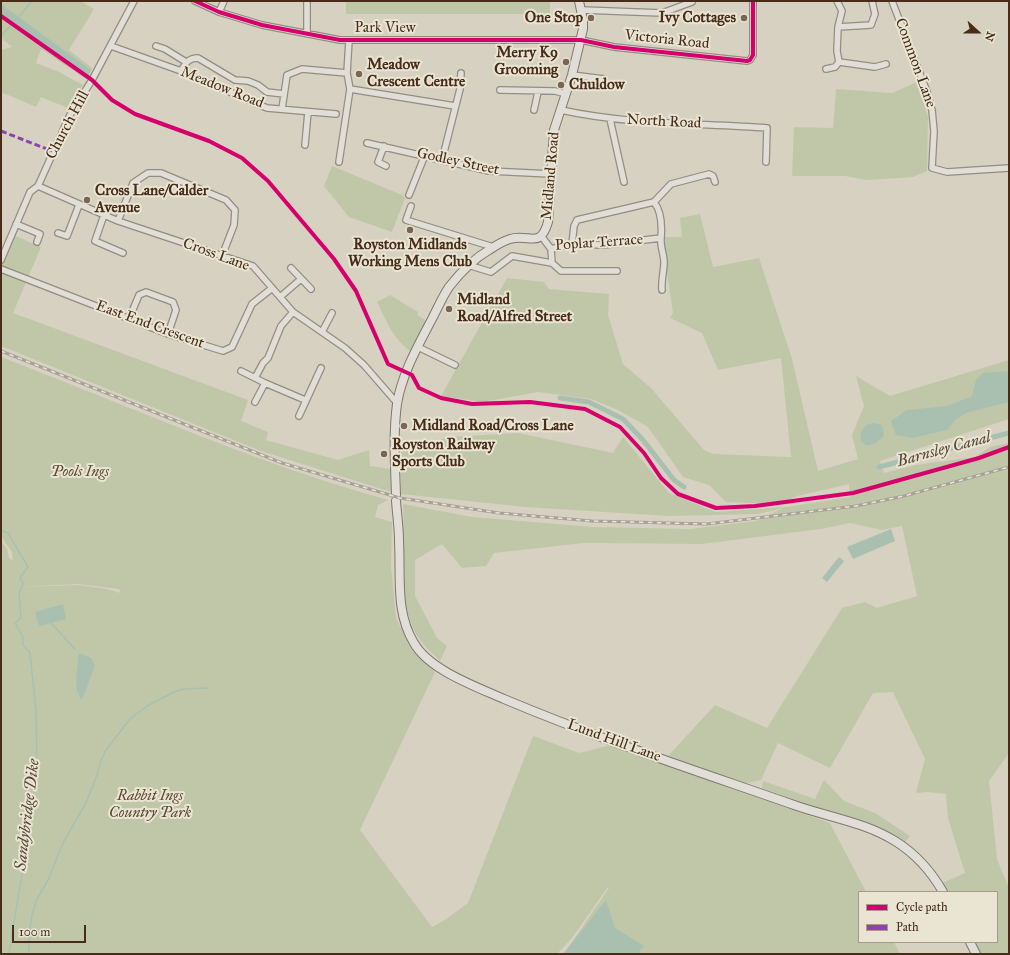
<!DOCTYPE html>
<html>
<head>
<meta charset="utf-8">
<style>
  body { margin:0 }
  #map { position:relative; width:1010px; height:955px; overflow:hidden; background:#d7d1c1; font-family:"IM FELL Great Primer",serif }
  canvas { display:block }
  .frame { position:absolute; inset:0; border:2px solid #462c19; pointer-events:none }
  .legend { position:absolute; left:858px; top:891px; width:140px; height:52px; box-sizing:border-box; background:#eae4d2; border:1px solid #a89a88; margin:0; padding:5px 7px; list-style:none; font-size:12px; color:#462c19 }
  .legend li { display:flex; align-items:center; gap:8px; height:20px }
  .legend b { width:20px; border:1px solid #a89a88 }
  .north { position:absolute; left:958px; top:12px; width:40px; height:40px; -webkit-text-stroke:3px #eae4d2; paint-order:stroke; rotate:111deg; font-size:11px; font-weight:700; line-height:16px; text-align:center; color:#462c19 }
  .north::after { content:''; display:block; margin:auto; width:14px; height:18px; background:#462c19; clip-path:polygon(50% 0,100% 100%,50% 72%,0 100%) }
  .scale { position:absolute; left:12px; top:925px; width:74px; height:18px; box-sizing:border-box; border:2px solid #462c19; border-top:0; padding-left:5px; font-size:12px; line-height:14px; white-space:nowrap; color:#462c19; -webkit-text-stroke:3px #eae4d2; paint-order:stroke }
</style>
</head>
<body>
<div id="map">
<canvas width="1010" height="955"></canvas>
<div class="frame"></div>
<ul class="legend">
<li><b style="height:5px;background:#d6006c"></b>Cycle path</li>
<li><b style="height:5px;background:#8e44ad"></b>Path</li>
</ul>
<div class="north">N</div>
<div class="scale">100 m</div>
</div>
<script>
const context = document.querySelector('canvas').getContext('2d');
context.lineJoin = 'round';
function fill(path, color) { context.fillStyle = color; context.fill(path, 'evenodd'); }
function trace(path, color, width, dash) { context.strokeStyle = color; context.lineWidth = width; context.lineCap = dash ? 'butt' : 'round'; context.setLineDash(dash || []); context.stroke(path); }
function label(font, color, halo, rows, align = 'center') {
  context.font = font + ' "IM FELL Great Primer",serif'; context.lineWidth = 4; context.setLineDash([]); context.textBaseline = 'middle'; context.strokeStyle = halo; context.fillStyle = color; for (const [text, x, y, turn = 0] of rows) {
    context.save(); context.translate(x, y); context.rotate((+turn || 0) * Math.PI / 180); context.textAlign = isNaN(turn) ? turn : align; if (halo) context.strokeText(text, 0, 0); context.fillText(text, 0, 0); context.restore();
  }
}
fill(new Path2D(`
  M1,1H80L94,9L69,50L92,68L86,79L41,49L36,63L57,71L83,85L68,108L41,97L36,107L1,92V50L12,47L1,38Z
  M346,1H550V14H346Z
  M917,82L928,117L927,171L913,177L867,180L845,176H792L794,127L833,128L836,89L892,93Z
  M332,166L402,195L405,198L392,232L349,217L324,186Z
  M700,214L713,267L759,258L792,359L818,471L858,459L852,435L864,406L856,376L890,396L1009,360V419L880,461L884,473L916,465L975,457L990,447L1009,443V753L989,781L997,859L1009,888V954H981L974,942H997V892H947L942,883L965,873L948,818L946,794L928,792L916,793L925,759L893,692L873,693L830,768L778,743L761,780L742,784L668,756L715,705L767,728L842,608L865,602L877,608L917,596L902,526L882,530L850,523L821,529L702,544L584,543L494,553L486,566L462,568L442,544L415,560V596L437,638L447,646L440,661C435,655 428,650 423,644C393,608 406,546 403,504L472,517L593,527L690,529L756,521L783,508L758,514L669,516L525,507L401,494V452L449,437L518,433L613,453L623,437L669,493L716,512L786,507L850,497L849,484L797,496L778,504L726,502L709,485L683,477L648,427L618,410L591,399L538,392L483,402L441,396L507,278L544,282L549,289L609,294L608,315L623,364L651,388L704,450L713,454L791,457L781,358L718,370L702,333L670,318L673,313L662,237H682L680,218Z
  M13,235L41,247L13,313L248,400L241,421L268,432L266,440L338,460L369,450L370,466L390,469L391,492L261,451L1,346V263Z
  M390,295L418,312L417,315L430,323L414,353C394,342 387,322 377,302Z
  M1,357C129,406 255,463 388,500L378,505L375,517L392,522L391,565L396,618L413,652L436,670L360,830L432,927L445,920L468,903L533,736L579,753L611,745L830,823L866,892H859V942H894L900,954H564L609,888L608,887L572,938L557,954H1V541L7,549L9,558L13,560L12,552L1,536ZM77,584L119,589L121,593L107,589L79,585L18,587Z
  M824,780L844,801L875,813L910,836L904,843L864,821L808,805L762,788L763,781L815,799Z`), '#c0c7a8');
fill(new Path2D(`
  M1,4L91,70L88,77L1,13Z
  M1009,371V402L966,413L955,420L947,430L913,438L896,435L891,421L907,410L947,406L972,396L976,380L983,373Z
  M874,423L882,425L884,436L876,443L866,446L861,440V432L866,425Z
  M891,529L895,541L853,559L847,547Z
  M839,557L844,561L827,582L822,578Z
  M63,604L66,619L40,626L38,624L35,612Z
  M80,653L91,658L95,666L82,700C71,686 79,671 78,655Z
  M606,900L615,928L644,946L638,954H563Z`), '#a9c0b1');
trace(new Path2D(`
  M18,18L32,1
  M1,36L15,21
  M1,530L8,533L28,567L20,578L23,583L19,594L21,618L15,623L23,637V645L30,653L36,711L37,768L27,843L9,954
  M51,623L75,649
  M29,954V935L32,915L37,899L48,880L64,841L86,803L97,775L101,760L106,750L130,719L147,706L174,692L184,689L207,688`), '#a9c0b1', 1.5);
trace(new Path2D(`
  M560,398L589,402L623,419L643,440L674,480L684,487
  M879,467L1009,433`), '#a9c0b1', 5);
const minor = new Path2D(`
  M195,1L219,12L262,25L340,40H581L614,47L747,61L750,60L753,55V1
  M307,1V34
  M892,1L927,92L932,110L934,131L932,168L947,172L1009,168
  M582,10L662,13L692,2
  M219,12L224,1
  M838,27L871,25L875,14L872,1
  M349,40L347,73L350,89L455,106
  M111,46L181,71L267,108L336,114
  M156,46L165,49L186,62
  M839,62L875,67L886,64
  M826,69L835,67L839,62L837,51L838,27L842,11L837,1
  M181,71C186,63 188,58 198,58L235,80L248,81L258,85L267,92L284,94
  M572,75L604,79
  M500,90L555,91L566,94
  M282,109L287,75L302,69L347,73
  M534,110L538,92
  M561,110C629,125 698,123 767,128L766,162
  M610,119L624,182
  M367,143L489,171L551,174
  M305,145L308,112
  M384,146L378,162L386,166
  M442,160L460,89L461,73
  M339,162L350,89
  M38,186L118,221L253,266L293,312L345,348L364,365L397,403
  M38,186L70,115L92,80L134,1
  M409,195L425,155
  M654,202L671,184L709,174L713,176L715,182
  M411,206L406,220L493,247
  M104,215L95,241L123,253
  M118,221L133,183L148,173H161L226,200L235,210L234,225L222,256
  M16,224L40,234L37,242
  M58,233L67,236L79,205
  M542,237L551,249L572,244L603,245L661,238
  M572,244L574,226L577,220L654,202C662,212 662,226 661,238C660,246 664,255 664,262C664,271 661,281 662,290
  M551,249L552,263L561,271H617
  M1,260L30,192L38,186
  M468,265L491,272L512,256L552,263
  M291,268L311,289
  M1,269L168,334L223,351L232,347L252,304L271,289
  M280,297L301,279
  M129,319L139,295L146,292L173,302L176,310L168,334
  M322,332L332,313
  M418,347L455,365
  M241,371L255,378
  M265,383L305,400
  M255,402L265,383L255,378L263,363L268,358L281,326L293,312
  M299,416L321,368`);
const secondary = new Path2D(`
  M396,495C395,464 393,434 397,404C402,373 419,344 433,317C438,307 443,296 449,287C460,273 473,259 489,250C495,246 503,241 510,239C529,233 540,250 548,222L554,130L572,75L583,29V20L579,1
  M396,501C397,514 399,528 399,541C401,576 395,612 414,643C429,670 477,687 504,699C599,739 697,771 794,805C828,817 864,822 895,841C916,854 931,871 943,892
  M970,942L976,954`);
trace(minor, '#948d82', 8);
trace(secondary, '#7f776d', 10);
trace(minor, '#e0ded6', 5.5);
trace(secondary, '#e0ded6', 8);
const rail = new Path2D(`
  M1,351L282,463L400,498L499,513L592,521L707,524L856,506L904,496L1009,467`);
trace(rail, '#a7a199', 3);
trace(rail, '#eae4d2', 1.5, [4.5]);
trace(new Path2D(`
  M1,131L52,151`), '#8e44ad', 3, [6, 3]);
trace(new Path2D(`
  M195,1L219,12L262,25L340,40H581L614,47L747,61L750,60L753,55V1
  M1,16L92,80L112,100L135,114L209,141L242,158L268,181L334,259L356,291L388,364L412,375L419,388L441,398L472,404L530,402L585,409L620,427L644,453L661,478L678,494L716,508L755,506L853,493L979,458L1009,447`), '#d6006c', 4);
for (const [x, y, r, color] of [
  [591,18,4,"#796654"],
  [744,18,4,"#796654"],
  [566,62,4,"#796654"],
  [359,74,4,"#796654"],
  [561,85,4,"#796654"],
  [87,200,4,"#796654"],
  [410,230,4,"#796654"],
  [449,309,4,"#796654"],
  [404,426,4,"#796654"],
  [384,454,4,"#796654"]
]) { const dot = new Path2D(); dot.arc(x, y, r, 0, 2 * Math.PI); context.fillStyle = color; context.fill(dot); trace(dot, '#eae4d2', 1.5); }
label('bold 15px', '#462c19', '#eae4d2', [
  ["One Stop",583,18,"right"],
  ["Ivy Cottages",736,18,"right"],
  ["Merry K9",558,53,"right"],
  ["Grooming",558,70,"right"],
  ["Meadow",367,65],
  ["Crescent Centre",367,82],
  ["Chuldow",569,85],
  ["Cross Lane/Calder",95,191],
  ["Avenue",95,208],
  ["Royston Midlands",410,245,"center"],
  ["Working Mens Club",410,262,"center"],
  ["Midland",457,300],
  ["Road/Alfred Street",457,317],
  ["Midland Road/Cross Lane",412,426],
  ["Royston Railway",392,445],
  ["Sports Club",392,462]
], 'left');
label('15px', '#462c19', '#eae4d2', [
  ["Park View",385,28],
  ["Victoria Road",667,40,6],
  ["Common Lane",915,63,70],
  ["Meadow Road",222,88,22],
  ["North Road",664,122,3],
  ["Church Hill",68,125,-62],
  ["Godley Street",458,162,12],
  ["Midland Road",551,176,-85],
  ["Poplar Terrace",599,243,-4],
  ["Cross Lane",216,255,20],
  ["East End Crescent",150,325,20],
  ["Lund Hill Lane",614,741,20]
]);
label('italic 15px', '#5b4931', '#eae4d2', [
  ["Pools Ings",80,472],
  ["Rabbit Ings",150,796],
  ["Country Park",150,813]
]);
label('italic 16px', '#564836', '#eae4d2', [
  ["Barnsley Canal",944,450,-15],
  ["Sandybridge Dike",28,815,-83]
]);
</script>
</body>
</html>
